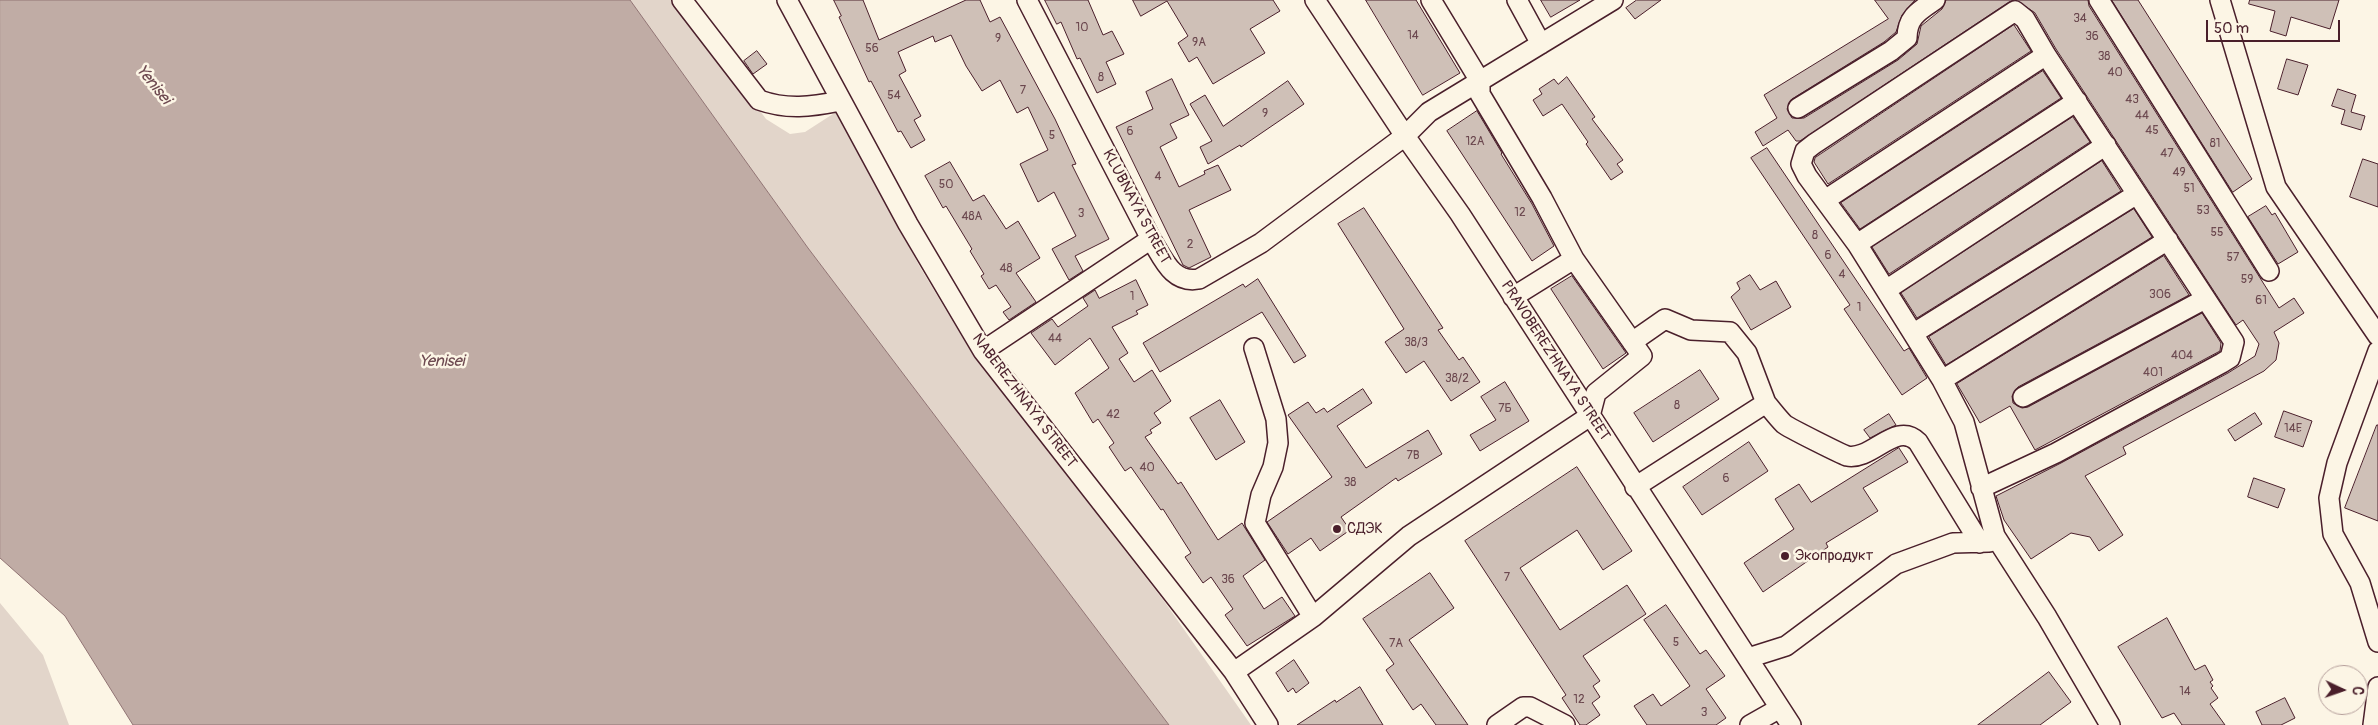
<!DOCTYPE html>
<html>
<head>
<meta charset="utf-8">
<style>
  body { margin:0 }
  #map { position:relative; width:2378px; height:725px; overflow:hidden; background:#fcf5e5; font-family:Pangolin,sans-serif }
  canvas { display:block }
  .north { position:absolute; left:2318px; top:665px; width:50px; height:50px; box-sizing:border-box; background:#fcf5e5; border:1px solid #b59f9b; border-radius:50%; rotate:93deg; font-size:14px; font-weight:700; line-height:20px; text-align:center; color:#4a1f2b }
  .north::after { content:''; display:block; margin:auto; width:18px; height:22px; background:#4a1f2b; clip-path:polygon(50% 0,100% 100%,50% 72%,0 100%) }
  .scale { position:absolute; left:2206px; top:20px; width:134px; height:22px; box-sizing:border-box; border:2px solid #4a1f2b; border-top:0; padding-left:6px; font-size:15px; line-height:18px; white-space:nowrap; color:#4a1f2b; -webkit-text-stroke:4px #fcf5e5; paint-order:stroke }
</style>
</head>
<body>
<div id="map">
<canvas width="2378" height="725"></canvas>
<div class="north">С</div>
<div class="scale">50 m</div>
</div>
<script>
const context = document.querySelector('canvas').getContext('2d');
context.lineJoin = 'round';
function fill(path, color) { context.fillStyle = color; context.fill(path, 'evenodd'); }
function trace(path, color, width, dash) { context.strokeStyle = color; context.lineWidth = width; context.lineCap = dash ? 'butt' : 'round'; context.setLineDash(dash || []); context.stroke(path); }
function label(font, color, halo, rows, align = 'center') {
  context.font = font + ' Pangolin,sans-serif'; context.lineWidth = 5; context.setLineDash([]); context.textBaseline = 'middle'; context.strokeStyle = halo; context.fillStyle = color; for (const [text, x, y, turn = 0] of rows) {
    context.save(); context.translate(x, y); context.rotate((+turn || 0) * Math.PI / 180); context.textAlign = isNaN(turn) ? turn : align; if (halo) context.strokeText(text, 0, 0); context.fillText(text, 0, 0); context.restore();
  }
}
fill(new Path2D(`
  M630,0H678L766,119L790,134L805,132L836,112L920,267L970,350L1164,601L1251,725H1169L808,248Z
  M0,603L43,655L69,725H0Z`), '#e2d5ca');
const water = new Path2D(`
  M0,0H630L808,248L1169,725H133L65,616L0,558Z`);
fill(water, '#c0aca5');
trace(water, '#917474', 1);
const building = new Path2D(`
  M834,0H863L879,40L966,0H980L990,22L1000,17L1055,119L1076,164L1072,165L1109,239L1075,256L1083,271L1069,280L1052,249L1076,236L1054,192L1038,202L1020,164L1048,150L1028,107L1017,113L1000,80L982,91L966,66L951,35L935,42L933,36L898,52L906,71L899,75L921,116L914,120L925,140L911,148L901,131L898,132L871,81L869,82L839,17L841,16Z
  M1045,0H1088L1103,35L1112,31L1124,54L1106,62L1116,84L1097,93L1080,58L1077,59L1061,22L1057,24Z
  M1133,0H1273L1280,11L1250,29L1265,53L1213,84L1197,57L1189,62L1178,43L1188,36L1167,1L1141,16Z
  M1366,0H1416L1460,73L1423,95Z
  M1541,0H1580L1551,17Z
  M1637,0H1661L1635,19L1626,8Z
  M1875,0H1915L1902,15L1896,32L1884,42L1792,99L1787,109L1792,118H1804L1898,60L1917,44L1921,26L1942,9L1946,0H2014L2009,2L1800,141H1796L1788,130L1763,146L1755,132L1777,118L1764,95L1888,19Z
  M2016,0H2088L2089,6L2279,308L2294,298L2304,313L2274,332L2279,343L2276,360L2264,371L2123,447L2126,454L2085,476L2123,535L2099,551L2090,537L2071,533L2031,559L2004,520L1996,496L2061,463L2228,373L2255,356L2259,344L2243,320L2236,325L2056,49L2035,13Z
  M2112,0H2138L2252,179L2233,192Z
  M2250,0H2339L2330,29L2291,17L2286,36L2270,31L2275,11L2249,4Z
  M2014,25L2031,51L1828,184L1814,162L1815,158Z
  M757,51L767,64L753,74L744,61Z
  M2287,59L2308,65L2298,95L2278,89Z
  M2043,71L2061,98L1860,229L1841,203Z
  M1567,77L1595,117L1592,119L1623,160L1617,164L1623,172L1611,180L1586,144L1588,142L1562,104L1543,116L1533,100L1542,94L1539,89L1554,79L1558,84Z
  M1172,79L1189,115L1170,124L1177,138L1160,147L1179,187L1205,174L1204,171L1218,165L1231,190L1189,210L1211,257L1189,268L1183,265L1116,127L1153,109L1146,92Z
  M1288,81L1304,104L1241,147L1240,145L1208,164L1200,147L1212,141L1190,104L1205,95L1223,126Z
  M2338,89L2356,95L2351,112L2365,116L2361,130L2341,124L2345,110L2332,106Z
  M1477,111L1502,153L1501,154L1532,204L1554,246L1532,261L1447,131Z
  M2073,117L2090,142L1889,274L1872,247Z
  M1767,148L1904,351L1909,348L1927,378L1902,395L1844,309L1850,305L1751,158Z
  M2363,159L2378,164V207L2350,197Z
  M2102,161L2121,191L1917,318L1901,293Z
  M950,162L973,201L984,195L1006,229L1018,221L1040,258L1016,273L1036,302L1009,320L1003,312L1011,307L996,285L989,289L981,276L984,274L970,251L972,249L946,206L943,208L925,176Z
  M2266,206L2272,215L2275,213L2298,252L2278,264L2248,217Z
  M1364,208L1443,328L1438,330L1459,360L1463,357L1480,382L1451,401L1424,361L1406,373L1385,342L1404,329L1338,224Z
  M2134,209L2152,237L1946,365L1929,337Z
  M2164,256L2189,295L2018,387L2012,396L2013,403L2022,408L2028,407L2202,313L2221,343L2220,351L2035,450L2010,406L1980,423L1957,384Z
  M1750,275L1760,290L1776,281L1791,307L1751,330L1731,297L1740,289L1737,283Z
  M1572,276L1626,353L1603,369L1551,289Z
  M1258,279L1306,356L1294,363L1262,312L1160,372L1143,343L1243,284L1245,287Z
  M1136,280L1148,305L1136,311L1138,314L1112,327L1128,353L1119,359L1134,382L1152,370L1171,401L1154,413L1161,423L1150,430L1152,433L1145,437L1178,484L1181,482L1218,540L1242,523L1245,528L1265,560L1243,576L1264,609L1282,597L1295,616L1247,646L1225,615L1233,609L1211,577L1203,583L1185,557L1191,553L1163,509L1161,510L1131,467L1125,471L1109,447L1114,443L1098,419L1093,423L1075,393L1109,368L1090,338L1055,365L1031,333L1052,319L1058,327L1088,306L1083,298L1095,290L1099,298Z
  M1700,370L1719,399L1653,442L1634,413Z
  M1505,382L1529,421L1480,451L1470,435L1496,420L1481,397Z
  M1363,389L1372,403L1337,426L1366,468L1428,430L1442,454L1398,481L1396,478L1341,517L1350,530L1320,551L1311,538L1288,554L1267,522L1332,477L1288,415L1308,402L1316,413L1324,408L1327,412Z
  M1220,400L1245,442L1216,460L1190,418Z
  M2284,411L2312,421L2303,447L2275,437Z
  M2255,413L2262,424L2235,441L2228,430Z
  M1889,414L1896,425L1870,438L1864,430Z
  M2377,425H2378V521L2345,508Z
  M1749,442L1768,471L1702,515L1683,487Z
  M1899,448L1908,462L1863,488L1878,511L1826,543L1828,547L1763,592L1744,563L1794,529L1775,499L1799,484L1811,502Z
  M1577,467L1632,551L1603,570L1577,530L1520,568L1560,630L1627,585L1646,614L1583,656L1600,681L1593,686L1600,697L1592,703L1600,715L1586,725H1580L1562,698L1566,695L1465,541Z
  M2254,478L2285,489L2278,508L2248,497Z
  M1430,573L1454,608L1409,640L1468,725H1436L1421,704L1413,710L1386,670L1394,664L1363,619Z
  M1666,605L1700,654L1706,650L1725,676L1706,689L1726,718L1716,725H1647L1634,706L1653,694L1661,706L1690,686L1644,620Z
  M2167,618L2195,670L2205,665L2213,680L2210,682L2213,686L2211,688L2218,698L2210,704L2225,725H2182L2174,713L2162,718L2118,647Z
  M1294,660L1309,683L1296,693L1293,688L1288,692L1276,673Z
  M2049,672L2071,702L2040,725H1978Z
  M1360,687L1383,725H1297L1335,700L1336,702Z
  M2285,698L2295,718L2281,725H2262L2256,712Z`);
fill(building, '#cfc0b7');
trace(building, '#4a1f2b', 1);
const minor = new Path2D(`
  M682,0L759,100C787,110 811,107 840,101
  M787,0L908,224L983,351L1234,672L1268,725
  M1027,0L1151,239C1163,258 1172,284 1199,279L1261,243L1405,136L1429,112L1613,0
  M1315,0L1405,136L1460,214L1791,725
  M1517,0L1541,44
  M2099,0L2269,271
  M2220,0L2276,187L2378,336
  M1798,108L1891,51L1907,38C1907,17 1919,11 1935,0
  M1825,200L2046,55
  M1857,244L2077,101
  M1886,290L2106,145
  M1513,297L1574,259
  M1914,333L2137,194
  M1632,342L1665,319L1691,330L1730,332L1747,353L1766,403L1635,487
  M1254,348L1276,419L1278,443L1273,467L1261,495L1255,523L1313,617
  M983,351L1151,239
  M2378,351L2337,463L2329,498L2333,534L2360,583L2378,642
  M1942,380L2168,240
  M2023,397L2205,299
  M1766,403C1772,410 1778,418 1784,424C1789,428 1841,454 1847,456C1872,461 1896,420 1918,442L1980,543
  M1981,488L2056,453L2222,363L2230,358L2234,342L2046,55L2025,19L2015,11L1814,144L1805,151L1801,164L1807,176L1857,244L1942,380L1964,422L1995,536L2047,617L2110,725
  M1748,658L1786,646L1896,564L1953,543L1989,542
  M1234,672L1313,617L1409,536L1590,416L1596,393L1642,356L1574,259L1542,198L1480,94V81L1431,0
  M1497,725L1523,707H1530L1565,725
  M1750,725L1780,708
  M2373,725L2378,687`);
trace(minor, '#4a1f2b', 22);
trace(minor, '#fcf5e5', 19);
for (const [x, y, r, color] of [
  [1337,529,5,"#4a1f2b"],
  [1785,556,5,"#4a1f2b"]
]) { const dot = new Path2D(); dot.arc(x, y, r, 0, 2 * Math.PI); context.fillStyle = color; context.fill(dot); trace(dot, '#fcf5e5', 2); }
label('12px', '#6b474e', null, [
  ["34",2080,19],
  ["10",1082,28],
  ["14",1413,36],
  ["36",2092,37],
  ["9",998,39],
  ["9А",1199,43],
  ["56",872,49],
  ["38",2104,57],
  ["40",2115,73],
  ["8",1101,78],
  ["7",1023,91],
  ["54",894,96],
  ["43",2132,100],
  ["9",1265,114],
  ["44",2142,116],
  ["45",2152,131],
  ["6",1130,132],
  ["5",1052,136],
  ["12А",1475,142],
  ["81",2215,144],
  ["47",2167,154],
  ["49",2179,173],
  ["4",1158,177],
  ["50",946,185],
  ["51",2189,189],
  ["53",2203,211],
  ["12",1520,213],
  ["3",1081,214],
  ["48А",972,217],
  ["55",2217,233],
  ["8",1815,236],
  ["2",1190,245],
  ["6",1828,256],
  ["57",2233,258],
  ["48",1006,269],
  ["4",1842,275],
  ["59",2247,280],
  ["306",2160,295],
  ["1",1132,297],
  ["61",2261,301],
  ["1",1859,308],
  ["44",1055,339],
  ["38/3",1416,343],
  ["404",2182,356],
  ["401",2153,373],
  ["38/2",1457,379],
  ["8",1677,406],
  ["7Б",1505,409],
  ["42",1113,415],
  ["14Е",2293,429],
  ["7В",1413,456],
  ["40",1147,468],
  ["6",1726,479],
  ["38",1350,483],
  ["7",1507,578],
  ["36",1228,580],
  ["5",1676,643],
  ["7А",1396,644],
  ["14",2185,692],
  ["12",1579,700],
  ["3",1704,713]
]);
label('15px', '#4a1f2b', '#fcf5e5', [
  ["KLUBNAYA STREET",1136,207,62],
  ["PRAVOBEREZHNAYA STREET",1555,361,57],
  ["NABEREZHNAYA STREET",1024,401,53]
]);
label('15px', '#4a1f2b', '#fcf5e5', [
  ["СДЭК",1347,529],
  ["Экопродукт",1795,556]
], 'left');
label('italic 16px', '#6d4950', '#fcf5e5', [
  ["Yenisei",153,85,51],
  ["Yenisei",442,362]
]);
</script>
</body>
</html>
